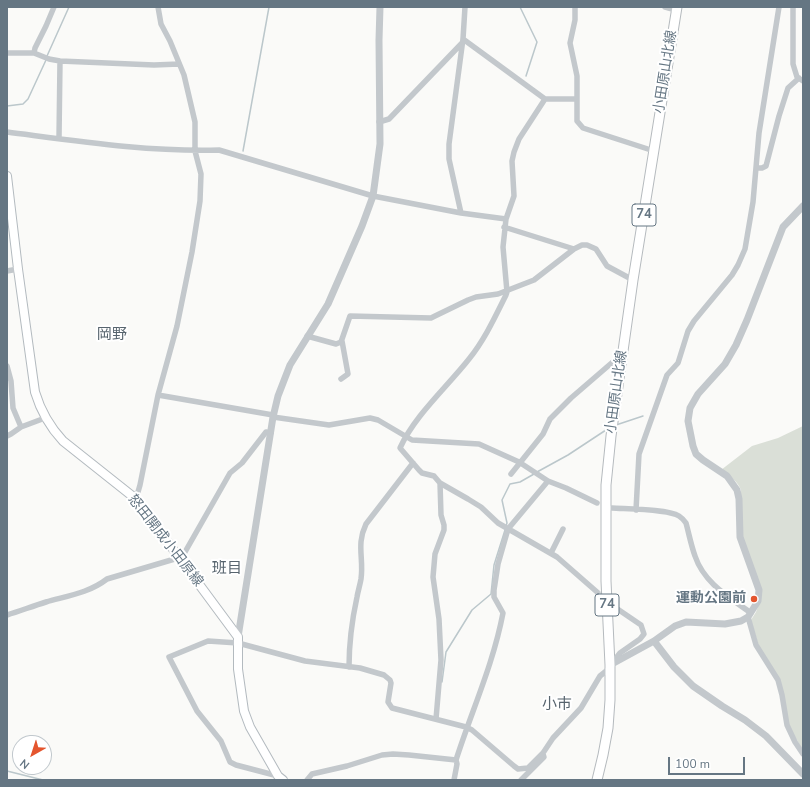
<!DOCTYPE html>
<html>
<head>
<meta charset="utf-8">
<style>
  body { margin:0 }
  #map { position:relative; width:810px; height:787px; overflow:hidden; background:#fafaf8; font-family:"Nunito Sans",sans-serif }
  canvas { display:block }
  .frame { position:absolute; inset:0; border:8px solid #657683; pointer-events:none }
  .north { position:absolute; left:12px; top:735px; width:40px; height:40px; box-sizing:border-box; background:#fff; border:1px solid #c1c8cd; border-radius:50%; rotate:219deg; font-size:11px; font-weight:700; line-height:16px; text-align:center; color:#657683 }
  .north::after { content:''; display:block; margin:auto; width:14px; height:18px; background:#e4552e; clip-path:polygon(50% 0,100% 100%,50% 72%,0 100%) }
  .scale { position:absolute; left:668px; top:757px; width:77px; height:18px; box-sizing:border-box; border:2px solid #657683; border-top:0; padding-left:5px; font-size:12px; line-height:14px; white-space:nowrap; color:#657683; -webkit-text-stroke:3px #fff; paint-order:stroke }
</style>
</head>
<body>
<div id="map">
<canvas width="810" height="787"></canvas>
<div class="frame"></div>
<div class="north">N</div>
<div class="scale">100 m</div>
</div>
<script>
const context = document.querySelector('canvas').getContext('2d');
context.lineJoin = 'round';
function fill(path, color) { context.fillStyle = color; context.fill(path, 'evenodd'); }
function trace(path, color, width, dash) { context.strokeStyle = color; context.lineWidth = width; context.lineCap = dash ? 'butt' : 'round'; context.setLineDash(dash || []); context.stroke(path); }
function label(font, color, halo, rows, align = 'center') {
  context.font = font + ' "Nunito Sans","Noto Sans JP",sans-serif'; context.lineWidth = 4; context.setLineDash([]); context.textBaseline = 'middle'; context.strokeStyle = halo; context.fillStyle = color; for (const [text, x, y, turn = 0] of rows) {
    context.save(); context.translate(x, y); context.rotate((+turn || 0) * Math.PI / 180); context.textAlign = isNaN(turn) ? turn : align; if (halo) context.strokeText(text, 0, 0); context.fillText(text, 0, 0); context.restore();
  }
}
fill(new Path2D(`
  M803,426V751L788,724L782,686L760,650L751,620L756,612L761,598L741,531V490C738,482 729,474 721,470L752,446L778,438Z`), '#dadfd7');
trace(new Path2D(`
  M520,7L537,42L526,76
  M47,56L69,7
  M7,106L23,104L28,99L46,60
  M243,151L269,7
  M616,425L643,416
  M537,472L568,455L609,428
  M506,526L507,523L502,500L510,484L520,482L534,474
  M442,682L446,652L472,610L491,594L494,565L505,530
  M7,771L43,780`), '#bbc7cb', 1.5);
trace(new Path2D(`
  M597,592L616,608`), '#d5d9db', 5.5, [5.5, 3]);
const secondary = new Path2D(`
  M7,176L18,269L35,392C41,412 49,426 63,441L136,499L238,637V669L244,711L250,727L278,776L283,780`);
const primary = new Path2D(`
  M597,780L603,755L608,728L610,700V665L606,581V485L611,436L633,280L677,7`);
trace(secondary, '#b3babf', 10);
trace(primary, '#b5babe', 11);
trace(new Path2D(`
  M575,7V20L570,43L577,76V121L583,128L654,151
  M665,7L676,10
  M793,7V64L797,77L803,81
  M463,39L545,99H577
  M7,53H34L49,59L60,61L154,65L179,64
  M34,53L35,48L46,26L54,7
  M379,122L389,119L463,42
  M7,132C77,141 148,152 219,150L373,196L461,213L506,219
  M59,138L60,61
  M756,168H762L766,166L779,116L788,88L799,78
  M461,213L449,159V144L463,39L465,7
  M504,227L574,249
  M7,271L18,269
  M307,336L336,344L341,342L350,316L431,318L435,316L468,300L476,297L498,294L534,280L574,249L582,245H587L596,249L607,266L633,280
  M7,366L11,381L13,408L21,427
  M341,379L348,374L342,341
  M158,395L273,415
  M273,417L329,425L370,418L378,420L412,440L479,444L519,462L548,481L566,488L597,503
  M7,436L11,434L21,427L45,418
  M511,474L543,434L550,419L571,398L622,354
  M440,483L468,499L481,507L498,523L557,557L597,592
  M136,499L140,485L158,395L177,326L192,252L200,201L201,174L195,151V122L184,75L170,41L161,24L158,7
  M612,508C627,509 668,509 679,516C682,518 684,520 686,523C689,534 691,545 695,556C704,583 729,597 751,613
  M636,510L639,454L667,375L678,363L688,331L694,321L732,275L738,265L745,249L753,202L759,133L779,7
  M551,553L563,529
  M7,615C20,611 33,606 46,602C67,596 89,593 107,579L178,558L185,552L230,473L242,463L266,432L271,433
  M748,617L756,645L778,680L782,695L787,725L795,742L803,754
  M613,662L620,653L640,639L644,634L641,625L616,608
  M349,667C349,643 352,620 357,597C358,591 360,585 361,579C364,558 356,545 366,524L413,463
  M436,719L441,660L439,619L433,577L435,554L444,530V525L441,515L440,483L434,476L422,473L419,470L400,448C415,415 447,387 469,359C485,339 495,317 506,295L507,292L503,247L506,219L514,196L512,161L514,152L519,139L545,99
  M278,776L236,765L230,762L221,741L197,711L169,657L208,641L238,643L305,661L360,668L384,675L390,680L391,683L388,702L392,708L466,727L472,730L514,766L518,769L528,768L543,753L553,738L581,708L600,676L610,668
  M307,780L312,774L347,766L382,755L393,754L409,755L456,760
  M454,780L457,764L456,760C472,710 493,665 503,613L494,597V590L498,564L508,529L548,481
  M521,780L544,757L543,754`), '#c3c8cc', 5.5);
trace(new Path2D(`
  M238,637L273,417L278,396L290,365L328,304L362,226L373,196L380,144L379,40L380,7
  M654,641L674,667L693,686L722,706L745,720L766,736L803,774
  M610,665L654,641L675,626L686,622L725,624L741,621L748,617L758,601L759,590L740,537L739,499L737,490L727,476L703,460L696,454L693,446L688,421L690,408L698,394L725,364L736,345L747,320L783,227L803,206`), '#c3c8cc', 7);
trace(secondary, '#fff', 8);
trace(primary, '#fff', 9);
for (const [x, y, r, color] of [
  [754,599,4,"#e4552e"]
]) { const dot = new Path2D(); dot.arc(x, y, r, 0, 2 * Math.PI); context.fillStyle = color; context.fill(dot); trace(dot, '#fff', 1.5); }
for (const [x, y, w] of [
  [644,215,24],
  [607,605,24]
]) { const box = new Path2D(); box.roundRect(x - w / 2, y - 11, w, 22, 3); context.fillStyle = '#fff'; context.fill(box); trace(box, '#657683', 1); }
label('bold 13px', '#657683', null, [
  ["74",644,215],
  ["74",607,605]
]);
label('14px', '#657683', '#fff', [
  ["小田原山北線",666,72,-81],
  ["小田原山北線",617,392,-82],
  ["怒田開成小田原線",165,541,52]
]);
label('bold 14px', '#657683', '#fff', [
  ["運動公園前",746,599]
], 'right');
label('15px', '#57646e', '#fff', [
  ["岡野",112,335],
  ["班目",227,569],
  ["小市",557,705]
]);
</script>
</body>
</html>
